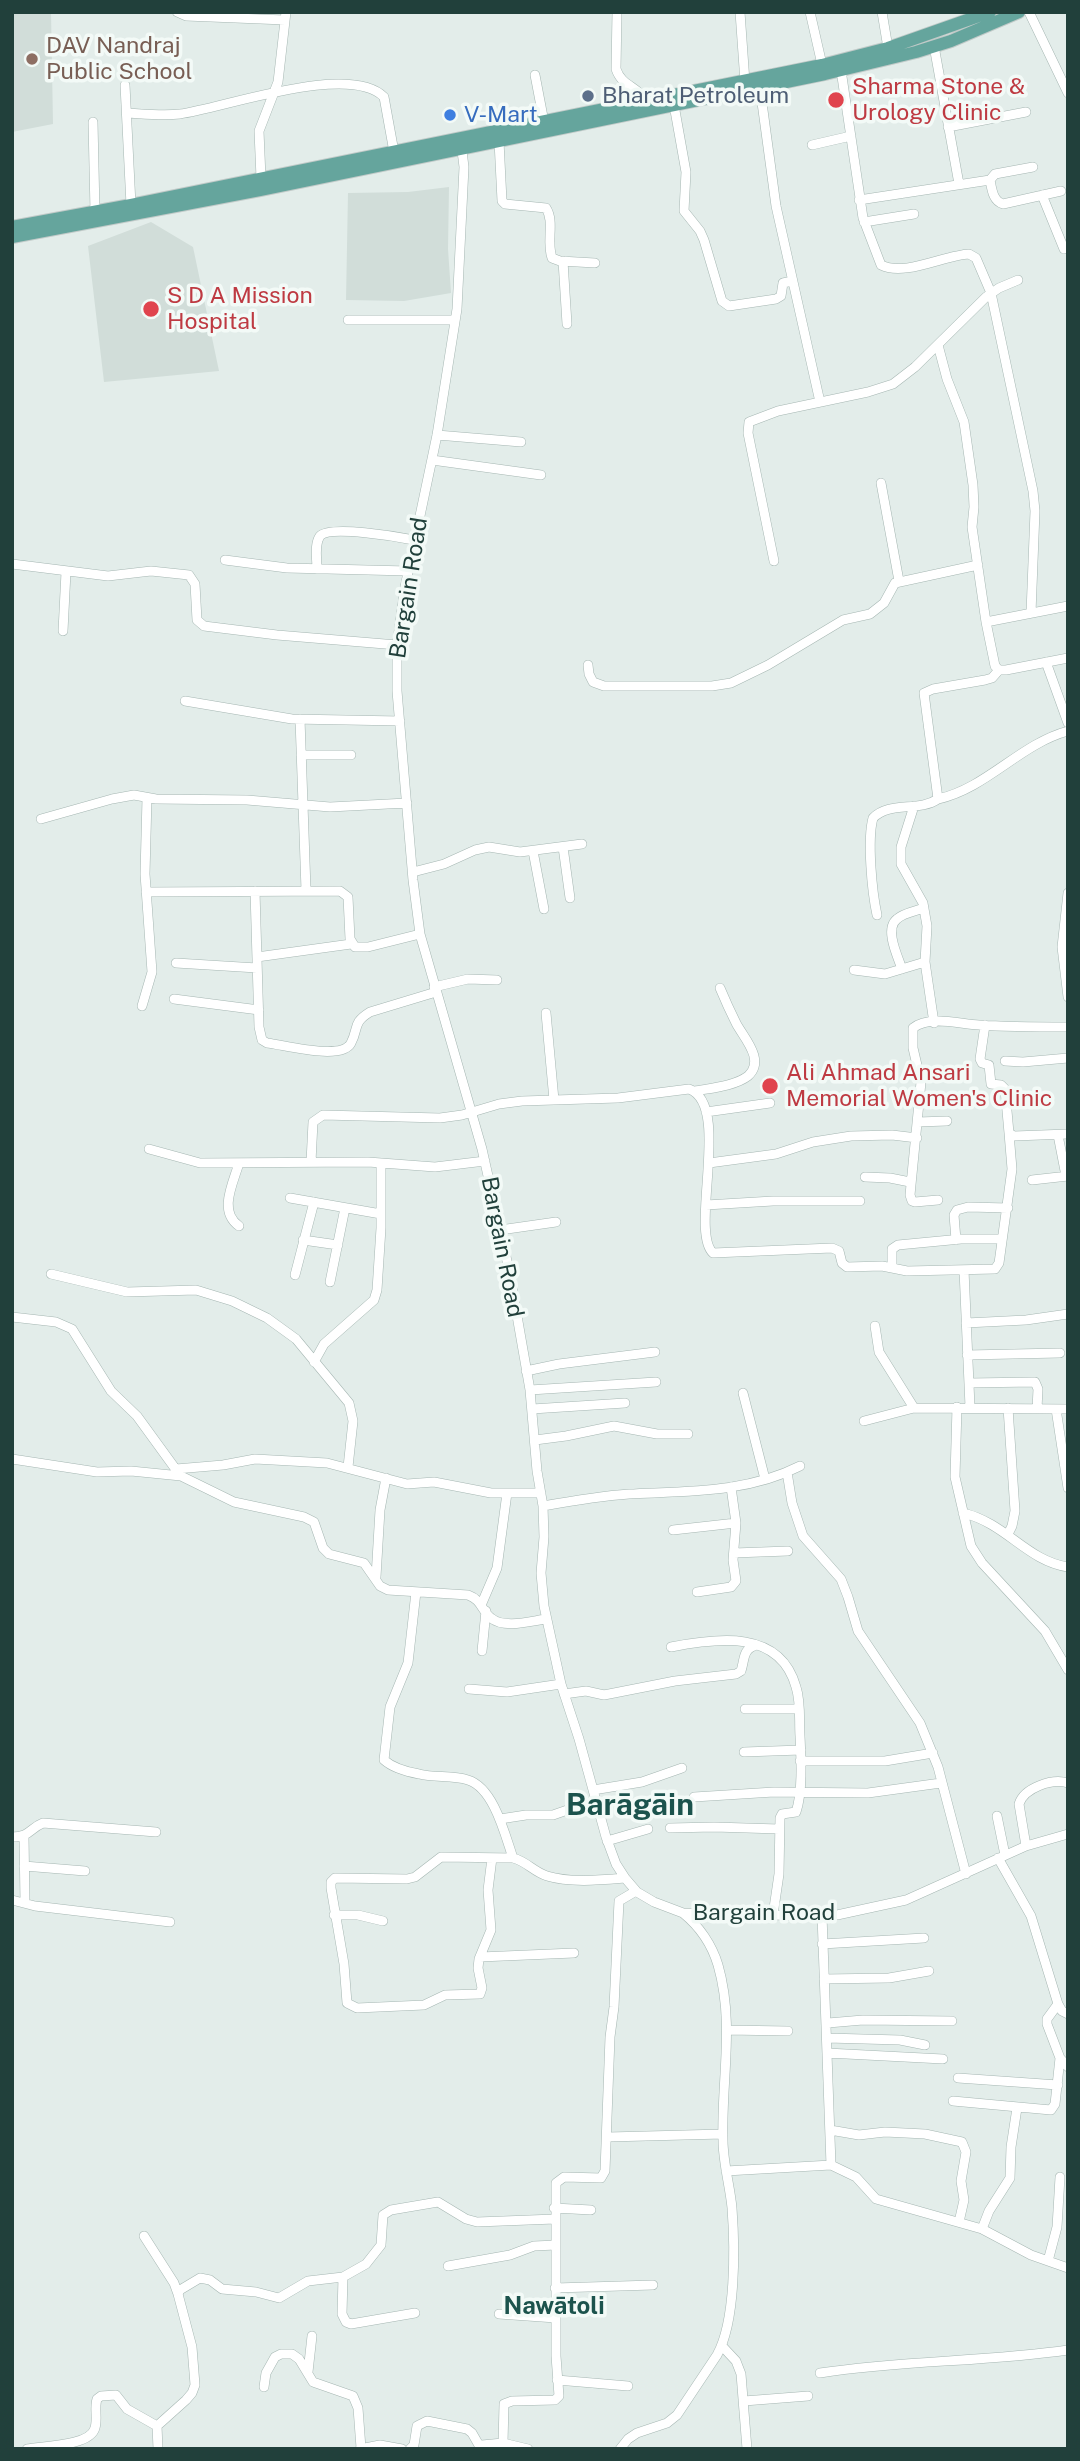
<!DOCTYPE html>
<html>
<head>
<meta charset="utf-8">
<style>
  body { margin:0 }
  #map { position:relative; width:1080px; height:2461px; overflow:hidden; background:#e3edea; font-family:"Public Sans",sans-serif }
  canvas { display:block }
  .frame { position:absolute; inset:0; border:14px solid #21403b; pointer-events:none }
</style>
</head>
<body>
<div id="map">
<canvas width="1080" height="2461"></canvas>
<div class="frame"></div>
</div>
<script>
const context = document.querySelector('canvas').getContext('2d');
context.lineJoin = 'round';
function fill(path, color) { context.fillStyle = color; context.fill(path, 'evenodd'); }
function trace(path, color, width, dash) { context.strokeStyle = color; context.lineWidth = width; context.lineCap = dash ? 'butt' : 'round'; context.setLineDash(dash || []); context.stroke(path); }
function label(font, color, halo, rows, align = 'center') {
  context.font = font + ' "Public Sans",sans-serif'; context.lineWidth = 7; context.setLineDash([]); context.textBaseline = 'middle'; context.strokeStyle = halo; context.fillStyle = color; for (const [text, x, y, turn = 0] of rows) {
    context.save(); context.translate(x, y); context.rotate((+turn || 0) * Math.PI / 180); context.textAlign = isNaN(turn) ? turn : align; if (halo) context.strokeText(text, 0, 0); context.fillText(text, 0, 0); context.restore();
  }
}
fill(new Path2D(`
  M12,12H51L53,124L12,132Z
  M449,187L448,249L451,293L404,301L346,300L348,193L408,192Z
  M151,222L193,247L219,371L104,382L88,246Z`), '#d1ddd9');
const minor = new Path2D(`
  M177,12L186,16L285,20
  M617,12L616,69C622,87 637,85 646,101
  M740,12L745,82
  M810,12L823,69
  M882,12L888,48
  M1029,12L1068,93
  M934,46L959,184
  M841,70L863,218L881,265C904,277 945,255 969,254L976,258L991,293L1033,491L1035,511L1031,613
  M535,75L544,122
  M125,85L131,205
  M760,88L776,206L820,402
  M674,105L686,172L684,211L700,231L704,240L722,301L729,306L776,299L781,296L783,283L792,281
  M127,113C145,114 163,116 180,114C224,108 349,62 384,97L394,152
  M93,122L95,212
  M948,127L1026,112
  M499,141L502,201L505,204L546,208C555,222 546,241 552,258L560,261L595,263
  M461,143L464,167L457,309L437,435L405,587L397,645V691L413,880L420,934L482,1149L509,1270L530,1390L537,1471L543,1506L544,1537L541,1573L544,1606L561,1684L579,1739L606,1837L616,1864L625,1878L637,1892L654,1902L683,1913L815,1916L837,1915L906,1900L1026,1846L1068,1834
  M812,145L851,136
  M261,178L259,131L278,82L286,12
  M990,180C992,190 993,201 1003,204L1061,191
  M1042,195L1064,249
  M859,200L990,180L995,174L1033,167
  M864,222L914,214
  M563,261L567,324
  M348,320H455
  M938,345L947,379L964,422L973,485L974,507L972,527L986,622L995,666L999,670H1006L1068,658
  M437,435L521,442
  M432,460L541,475
  M881,483L899,581
  M225,560L287,568L408,571
  M774,561L748,433L749,422L778,411L868,392L893,384L915,367L986,297L999,288L1018,280
  M12,564L108,576L151,571L189,575L195,584L197,620L204,626L277,635L397,645
  M317,569C317,560 314,544 320,536C330,525 399,537 414,540
  M986,622L1068,606
  M63,631L66,572
  M1046,662L1068,723
  M588,665L589,674L593,682L604,686H712L731,683L768,665L843,620L870,614L884,603L895,583L978,565
  M185,701L292,719L400,721
  M300,719L306,890
  M301,755H351
  M938,799C987,788 1020,744 1068,731
  M914,806L901,847V864L923,903L927,926L925,962L934,1023
  M41,819L112,799L134,795L156,799L247,800L330,807L407,803
  M563,847L570,898
  M533,851L544,909
  M413,872L444,864L475,850L489,847L520,852L582,844
  M255,891L259,1027L262,1040L267,1043C285,1045 342,1061 351,1043C359,1028 352,1023 370,1012L436,992
  M146,892L340,891L348,897L350,939L355,947H368L420,934
  M1068,893L1062,947L1068,997
  M877,915C872,892 867,840 873,818C889,801 919,812 938,799L924,693L933,689L985,680L992,678L999,670
  M257,957L351,944
  M176,963L257,968
  M902,969C898,957 884,929 897,919C903,913 916,911 924,908
  M854,970L885,974L925,962
  M434,987L468,979L497,980
  M174,999L259,1010
  M142,1006L152,972L145,874L147,798
  M546,1013L554,1100
  M985,1025L980,1059L982,1063L989,1065L991,1084L1001,1085L1005,1089L1009,1133L1014,1136L1068,1134
  M1005,1061L1023,1062L1068,1058
  M695,1091C711,1088 735,1086 748,1076C766,1060 743,1037 736,1023C730,1011 725,1000 720,988
  M706,1112L770,1103
  M918,1122L947,1121
  M1058,1135L1066,1176
  M149,1149L200,1163L368,1162L435,1167L485,1161
  M311,1162L313,1122L323,1115L440,1118L462,1115L499,1104L522,1101L618,1098L689,1089C732,1104 689,1231 713,1253L832,1248L839,1251L842,1263L847,1267L882,1266L907,1271L995,1269L999,1263L1012,1169L1009,1133
  M239,1163C233,1184 218,1211 239,1226
  M709,1163L776,1154L813,1142L851,1136L892,1135L917,1138
  M865,1177L890,1178L910,1182
  M1032,1180L1068,1176
  M290,1198L381,1214
  M938,1200L915,1202L912,1201L910,1195L921,1082L913,1048V1028C930,1015 959,1024 979,1025C1008,1027 1038,1027 1068,1027
  M706,1205L773,1201H860
  M500,1230L556,1222
  M303,1240L338,1245
  M956,1240L954,1215L957,1210L968,1207L1008,1208
  M892,1268V1249L898,1245L961,1239H1002
  M964,1270L970,1407
  M51,1274L127,1292L196,1290L232,1301L267,1318L296,1339L349,1403L353,1421L348,1467
  M295,1275L314,1202
  M330,1282L345,1208
  M12,1317L56,1322L72,1329L111,1391L137,1416L177,1471
  M966,1323L1026,1320L1068,1314
  M875,1326L879,1352L914,1408
  M967,1355L1060,1353
  M314,1362L324,1344L374,1300L377,1290L381,1228V1163
  M526,1371L559,1364L655,1352
  M969,1383L1035,1382L1038,1389L1037,1409
  M530,1390L656,1382
  M743,1393L765,1479
  M957,1407L955,1477L971,1546L982,1563L1045,1631L1068,1670
  M532,1409L625,1403
  M1056,1409L1068,1488
  M864,1421L914,1408L1068,1409
  M535,1440L566,1436L614,1426L657,1434H688
  M12,1459L97,1472L131,1471L181,1476L234,1502L304,1517L314,1522L323,1548L329,1554L364,1563L380,1586L388,1590L468,1595C482,1600 481,1610 491,1618C504,1629 531,1621 546,1619
  M176,1469L223,1465L255,1459L327,1463L407,1484L434,1482L491,1493H541
  M787,1472L792,1503L803,1536L841,1579L848,1597L858,1631L920,1723L938,1767L966,1874
  M543,1506C571,1501 601,1496 629,1494C687,1491 747,1493 800,1466
  M963,1513C1006,1523 1027,1561 1068,1567
  M673,1530L736,1523
  M1008,1534L1012,1526L1015,1511L1008,1408
  M734,1553L788,1551
  M376,1577L380,1510L386,1478
  M416,1592L408,1663L390,1707L384,1760C393,1768 408,1772 419,1774C435,1778 452,1775 468,1780C494,1788 505,1835 513,1858
  M697,1592L731,1587L736,1581L733,1560L736,1523L731,1487
  M482,1603L497,1568L507,1493
  M671,1647C717,1638 780,1629 796,1687C801,1702 799,1720 800,1736C801,1757 803,1792 796,1812L782,1814L780,1818L779,1874L773,1915
  M482,1651L486,1611
  M469,1689L507,1692L561,1684
  M564,1694L586,1691L604,1695L675,1681L736,1674L741,1671C745,1659 742,1649 757,1645
  M745,1709H799
  M744,1752L801,1750
  M800,1761H885L933,1753
  M593,1790L642,1782L682,1768
  M694,1797L774,1792L868,1793L941,1783
  M997,1816L1005,1855
  M500,1819L526,1815H553L596,1800
  M670,1828L714,1827L779,1829
  M24,1836L25,1903
  M12,1837C30,1837 30,1828 43,1823L156,1832
  M607,1841L648,1829
  M1026,1846L1019,1804C1024,1788 1052,1778 1068,1783
  M492,1858L488,1890L491,1930L479,1959L478,1968L482,1988L480,1994L445,1995L424,2005L357,2008L347,2003L344,1964L331,1888V1882L335,1878L407,1879L415,1877L441,1857L513,1858C526,1861 534,1872 547,1876C570,1883 601,1880 625,1878
  M998,1858L1031,1916L1058,2004L1062,2011L1068,2014
  M24,1866L85,1871
  M12,1900L35,1906L170,1922
  M334,1915H358L383,1921
  M822,1915L831,2165
  M822,1944L924,1938
  M480,1957L574,1953
  M824,1979L889,1978L929,1971
  M1058,2004L1047,2019V2024L1060,2058L1068,2067
  M828,2023L863,2020L952,2021
  M727,2030L788,2031
  M827,2038L900,2040L925,2045
  M827,2053L943,2059
  M958,2078L1058,2085
  M953,2101L1051,2110L1055,2104L1060,2058
  M830,2130L859,2135L885,2132L925,2134L962,2142L966,2152L961,2181L964,2200L959,2222
  M608,2137L723,2134
  M726,2171L831,2165L856,2177L876,2199L982,2229L1031,2255L1068,2268
  M554,2208L591,2210
  M982,2229L989,2211L1010,2178L1011,2147L1017,2108
  M144,2236L174,2283L178,2294
  M1048,2261L1057,2227L1060,2177
  M448,2266L510,2255L534,2246L556,2245
  M343,2277L342,2314L346,2322L351,2324L415,2313
  M555,2288L653,2285
  M499,2314L556,2318
  M722,2346L736,2361L741,2374L747,2449
  M308,2372L312,2336
  M820,2373C903,2360 986,2362 1068,2350
  M557,2380L628,2386
  M264,2387L266,2373L275,2357L281,2354H292L299,2359L313,2382L353,2396L358,2408L361,2448
  M744,2401L808,2396
  M157,2426L186,2400L192,2393L195,2385L192,2347L178,2294L180,2290L200,2278L210,2280L222,2289L256,2292L279,2298L308,2281L343,2277L366,2264L381,2245L383,2215L391,2210L438,2202L466,2219L477,2222L555,2219
  M503,2443L504,2404L512,2401L555,2400L559,2396L556,2356V2183L564,2177L601,2178L605,2171L610,2037L614,2007L619,1901L636,1891
  M27,2449C44,2446 90,2446 95,2428C98,2418 94,2409 97,2399L101,2396L116,2395L127,2409L157,2426L158,2449
  M360,2449L380,2445L402,2449
  M410,2449L414,2445L417,2426L427,2421L467,2429L472,2433L480,2447
  M480,2449L482,2445L503,2443L528,2449
  M620,2449L628,2439L637,2433L667,2423L677,2415L717,2355C736,2321 735,2248 732,2208C730,2186 723,2163 723,2140C721,2081 735,2024 718,1965C712,1945 699,1926 683,1913`);
const major = new Path2D(`
  M12,227L131,205L822,65L888,48L990,12
  M12,237L260,190L825,74L916,52L951,41L1019,12`);
trace(minor, '#a5b6b2', 10);
trace(major, '#c1cac8', 14);
trace(minor, '#fff', 9);
trace(major, '#65a59d', 12);
for (const [x, y, r, color] of [
  [32,59,7,"#8d6e63"],
  [588,96,7,"#5c6f8a"],
  [836,100,9,"#e0444e"],
  [450,115,7,"#3f7fe0"],
  [151,309,9,"#e0444e"],
  [770,1086,9,"#e0444e"]
]) { const dot = new Path2D(); dot.arc(x, y, r, 0, 2 * Math.PI); context.fillStyle = color; context.fill(dot); trace(dot, '#f3faf7', 2.5); }
label('23px', '#785e54', '#f3faf7', [
  ["DAV Nandraj",46,46],
  ["Public School",46,72]
], 'left');
label('23px', '#be3a42', '#f3faf7', [
  ["Sharma Stone &",852,87],
  ["Urology Clinic",852,113],
  ["S D A Mission",167,296],
  ["Hospital",167,322],
  ["Ali Ahmad Ansari",786,1073],
  ["Memorial Women's Clinic",786,1099]
], 'left');
label('23px', '#4e5e75', '#f3faf7', [
  ["Bharat Petroleum",602,96]
], 'left');
label('23px', '#366cbe', '#f3faf7', [
  ["V-Mart",464,115]
], 'left');
label('23px', '#21403b', '#f3faf7', [
  ["Bargain Road",409,588,-81],
  ["Bargain Road",502,1247,79],
  ["Bargain Road",764,1913]
]);
label('bold 24px', '#1c534d', '#f3faf7', [
  ["Nawātoli",554,2307]
]);
label('bold 30px', '#1c534d', '#f3faf7', [
  ["Barāgāin",630,1806]
]);
</script>
</body>
</html>
